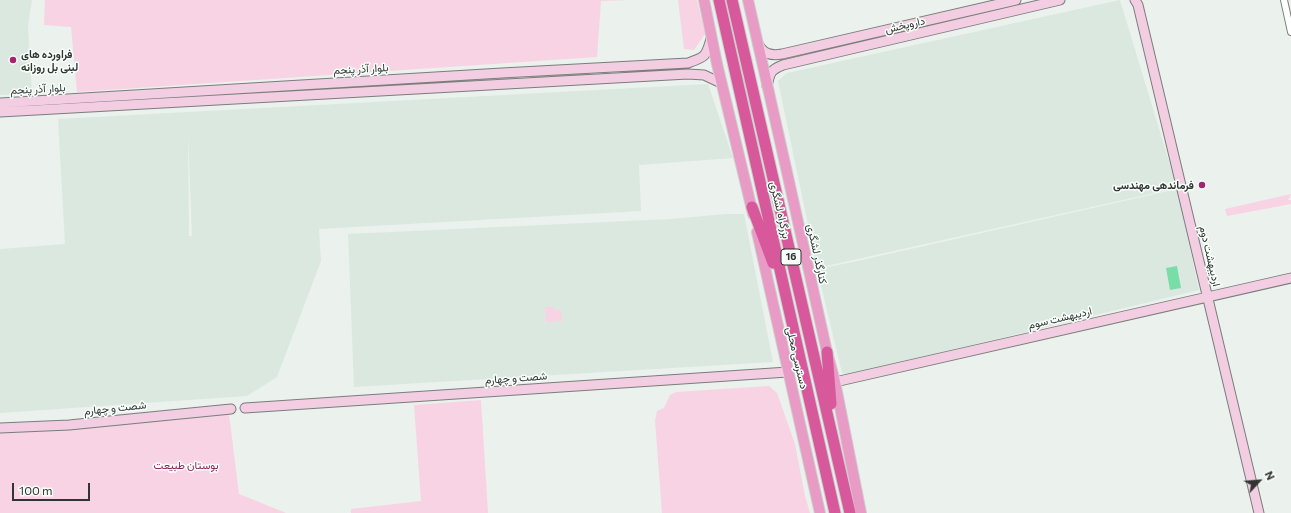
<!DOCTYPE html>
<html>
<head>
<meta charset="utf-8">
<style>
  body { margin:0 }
  #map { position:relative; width:1291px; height:513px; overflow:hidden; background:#ebf1ed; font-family:Commissioner,sans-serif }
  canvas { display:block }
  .north { position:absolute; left:1239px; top:461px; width:40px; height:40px; -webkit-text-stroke:3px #f8fffb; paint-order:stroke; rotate:64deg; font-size:11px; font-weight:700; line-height:16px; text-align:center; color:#323433 }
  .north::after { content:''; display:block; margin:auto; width:14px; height:18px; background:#323433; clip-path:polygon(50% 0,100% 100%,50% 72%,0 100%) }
  .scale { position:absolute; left:12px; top:483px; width:78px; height:18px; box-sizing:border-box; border:2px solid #323433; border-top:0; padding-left:5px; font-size:12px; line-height:14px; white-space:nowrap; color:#323433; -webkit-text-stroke:3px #f8fffb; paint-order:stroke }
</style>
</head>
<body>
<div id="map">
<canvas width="1291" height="513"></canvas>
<div class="north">N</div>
<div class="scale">100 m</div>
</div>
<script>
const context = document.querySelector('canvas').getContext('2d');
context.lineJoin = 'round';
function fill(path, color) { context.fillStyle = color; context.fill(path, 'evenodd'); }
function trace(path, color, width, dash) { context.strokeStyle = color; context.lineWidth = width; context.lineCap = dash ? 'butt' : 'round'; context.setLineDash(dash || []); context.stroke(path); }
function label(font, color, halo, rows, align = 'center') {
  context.font = font + ' Commissioner,Vazirmatn,sans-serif'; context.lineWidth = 3; context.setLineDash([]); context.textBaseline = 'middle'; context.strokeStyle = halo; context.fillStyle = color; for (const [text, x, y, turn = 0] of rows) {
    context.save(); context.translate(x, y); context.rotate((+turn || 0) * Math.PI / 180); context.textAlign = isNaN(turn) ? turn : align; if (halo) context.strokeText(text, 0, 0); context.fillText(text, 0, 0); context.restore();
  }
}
fill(new Path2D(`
  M0,0H32L28,25L32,94L0,95Z
  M1120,0L1177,188L817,268L778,81L787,73Z
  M708,84L733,158L639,165L641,211L319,229L321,261L277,377L247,396L0,413V249L65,244L58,119ZM188,132L192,236H189Z
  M1177,189L1199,290L848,375L842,373L817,269L853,262Z
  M726,214H744L773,362L354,387L348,234L671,219Z`), '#dbe8df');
fill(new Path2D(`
  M45,0H630L601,1L597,57L77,92L71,27L44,25Z
  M678,0H697L705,34L694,50L684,49Z
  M1291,194L1288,200H1291V204L1227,216L1225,209Z
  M545,307H554V310H561L562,321L546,322Z
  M769,386L777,393L795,444L805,496L810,513H662L655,421L657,411L664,408L670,395L676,392Z
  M481,400L488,513H351V509L421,501L414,405Z
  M229,414L239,494L286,513H0V430Z`), '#f8d3e3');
fill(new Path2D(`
  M1177,266L1181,288L1170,290L1166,268Z`), '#79dda8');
const street = new Path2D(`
  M1284,0L1291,32`);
const secondary = new Path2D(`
  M1135,0L1138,5L1259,513
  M758,44C764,54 771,56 782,54L1016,0
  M767,86C770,73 770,70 783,65L1060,0
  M0,103L502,73L688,63C705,57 706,57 711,39
  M0,112L688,74L704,75L721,83
  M835,382L1291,278
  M245,408L788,372
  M0,428L69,425L231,409`);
const primary = new Path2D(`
  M704,0L717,64L753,214
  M748,0L784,159L827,352L835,382L861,513
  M757,232L820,513`);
const highway = new Path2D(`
  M719,0L835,513
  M732,0L850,513
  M752,207L773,263
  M827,352L831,404`);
trace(street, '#797e7b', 8);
trace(secondary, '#797e7b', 11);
trace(primary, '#cecece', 12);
trace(highway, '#cecece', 13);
trace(street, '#fff', 6);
trace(secondary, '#f3cde1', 9);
trace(primary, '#e89bc4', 10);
trace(highway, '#d8589c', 11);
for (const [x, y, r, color] of [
  [13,60,4,"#a6236f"],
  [1202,185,4,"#a6236f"]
]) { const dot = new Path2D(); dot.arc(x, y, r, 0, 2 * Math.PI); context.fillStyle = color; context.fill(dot); trace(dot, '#f8fffb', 1.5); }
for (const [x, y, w] of [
  [791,257,20]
]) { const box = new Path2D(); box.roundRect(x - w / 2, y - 8, w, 16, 3); context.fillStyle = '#f8fffb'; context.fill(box); trace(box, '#323433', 1); }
label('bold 10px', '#323433', null, [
  ["16",791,257]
]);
label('11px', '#323433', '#f8fffb', [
  ["داروپخش",905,25,-13],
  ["بلوار آذر پنجم",361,69,-3],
  ["بلوار آذر پنجم",38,89,-3],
  ["بزرگراه لشگری",780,210,77],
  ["کنارگذر لشگری",817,254,78],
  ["اردیبهشت دوم",1210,256,77],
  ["اردیبهشت سوم",1060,318,-13],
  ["دسترسی محلی",797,358,77],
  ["شصت و چهارم",516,378,-4],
  ["شصت و چهارم",115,408,-6]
]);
label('bold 11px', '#323433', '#f8fffb', [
  ["فراورده های",21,54],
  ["لبنی بل روزانه",21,67],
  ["فرماندهی مهندسی",1194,185,"right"]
], 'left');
label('11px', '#8d235f', '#f8fffb', [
  ["بوستان طبیعت",186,465]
]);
</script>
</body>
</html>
